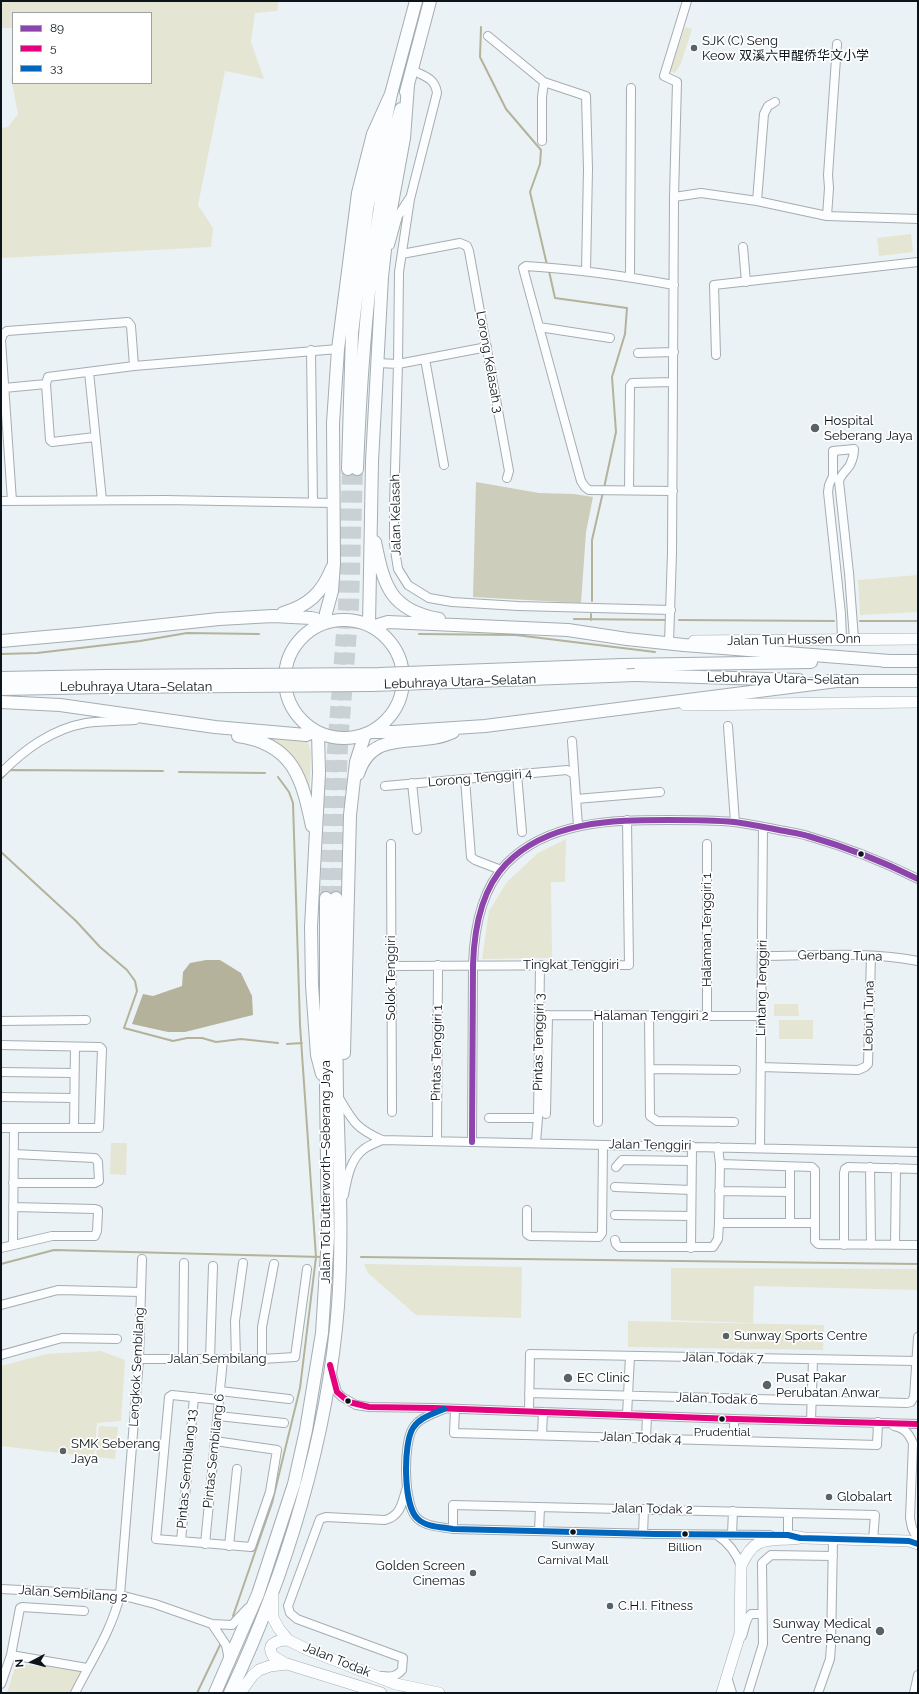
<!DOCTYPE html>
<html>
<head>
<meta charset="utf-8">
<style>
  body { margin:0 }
  #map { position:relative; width:919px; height:1694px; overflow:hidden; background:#ebf2f6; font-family:Raleway,sans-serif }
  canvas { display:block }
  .frame { position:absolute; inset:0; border:2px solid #0a141a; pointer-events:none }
  .legend { position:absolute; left:12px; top:12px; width:140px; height:72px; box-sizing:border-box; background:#fff; border:1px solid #9da1a3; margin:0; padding:5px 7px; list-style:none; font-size:12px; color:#0a141a }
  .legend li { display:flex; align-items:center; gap:8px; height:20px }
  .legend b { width:20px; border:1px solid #9da1a3 }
  .north { position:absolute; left:12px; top:1642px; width:40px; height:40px; -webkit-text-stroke:3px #fff; paint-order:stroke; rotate:264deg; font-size:11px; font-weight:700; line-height:16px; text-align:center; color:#0a141a }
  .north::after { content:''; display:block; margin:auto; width:14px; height:18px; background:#0a141a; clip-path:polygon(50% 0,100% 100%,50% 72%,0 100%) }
</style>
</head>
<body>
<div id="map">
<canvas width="919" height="1694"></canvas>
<div class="frame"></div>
<ul class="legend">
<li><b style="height:5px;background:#8e44ad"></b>89</li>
<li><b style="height:5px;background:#e5007d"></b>5</li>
<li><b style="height:5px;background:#0065bd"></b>33</li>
</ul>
<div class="north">N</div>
</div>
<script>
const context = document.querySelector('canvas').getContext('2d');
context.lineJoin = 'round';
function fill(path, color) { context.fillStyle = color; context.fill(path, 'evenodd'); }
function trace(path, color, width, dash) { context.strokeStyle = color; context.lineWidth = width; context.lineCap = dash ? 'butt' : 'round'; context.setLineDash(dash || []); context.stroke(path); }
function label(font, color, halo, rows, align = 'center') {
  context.font = font + ' Raleway,"Noto Sans SC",sans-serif'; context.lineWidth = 3.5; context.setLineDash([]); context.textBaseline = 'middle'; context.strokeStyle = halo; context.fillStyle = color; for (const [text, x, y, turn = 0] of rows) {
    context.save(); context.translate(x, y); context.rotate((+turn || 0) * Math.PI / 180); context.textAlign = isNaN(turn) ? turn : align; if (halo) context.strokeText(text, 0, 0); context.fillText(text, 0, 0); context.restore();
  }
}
fill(new Path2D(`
  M1,1H279L277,11L255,13L251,42L264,79L225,71L198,205L213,228L211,247L1,258V128L8,127L18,114L11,79L13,78V83H151V13H13V28H1Z
  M685,27L692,29L681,63L675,73L670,71Z
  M911,234L913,252L879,256L877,238Z
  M918,575V612L860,615L858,580Z
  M247,732L307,738L311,753L309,803L305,781Z
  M566,839L565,882H551L552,958L482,959L489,911L507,882L538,853Z
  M774,1004H798L799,1016H774Z
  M779,1020H813V1039H779Z
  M111,1143H127L126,1175L110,1174Z
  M364,1264L522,1267L521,1318L416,1315L368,1273Z
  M671,1268L918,1269V1290L754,1286L753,1323L671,1320Z
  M628,1321L824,1325L823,1350L628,1347Z
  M101,1351L125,1360L121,1421L97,1423L94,1457L1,1446V1366L46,1354Z
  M99,1426L118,1427L115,1459L96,1457Z
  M16,1664L84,1669L69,1693H7Z`), '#e4e5d2');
fill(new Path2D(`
  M476,482L539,493L574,494L593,497L586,532L581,603L473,597Z`), '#cdcdbb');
fill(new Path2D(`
  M206,960H220L241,973L252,996L253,1015L185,1032H168L132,1024L143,994L153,996L182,986L183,972L190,963Z`), '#b4b29a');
trace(new Path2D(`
  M481,27L480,57L506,109L541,150L540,164L530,192L547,265
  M549,271L555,298L627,308L625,334L612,377L616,432L604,488
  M592,601V540L603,492
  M574,619L667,620
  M591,620V614
  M679,620L834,621
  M860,621H918
  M419,634L516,635L655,652
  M1,654L37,653L140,641L187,633L259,634
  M179,772L265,773
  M1,779L10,770L163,771
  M1,852L76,921L100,947L127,970L135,981L137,991L124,1028L173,1041L187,1038H202L216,1042L241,1039L278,1043
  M287,1044L302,1043
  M361,1257L918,1264
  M1,1264L54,1250L321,1257
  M233,1616L272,1503L300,1388L316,1257L300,1025L293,803L289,792L278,777
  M197,1693L221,1643`), '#b4b29a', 2);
trace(new Path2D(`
  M326,898L332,764L344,607L348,469
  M336,898L342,744L353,606L357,469`), '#c9d1d5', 12, [12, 6]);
const minor = new Path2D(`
  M488,36L544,82L586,96L588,169L586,271
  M412,70C424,76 435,78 437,93L410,199L399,272L398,364L394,505V544L398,569L408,585L429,598L452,602L518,606L671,610
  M542,141V97L544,82
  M674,197L701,193L757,201L827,216L918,219
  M757,201L764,114L768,106L775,102
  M827,216L829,188L828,175L837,44
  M390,245L398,216L409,199
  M743,247L746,282
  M402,254L460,243L467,246L469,251L509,471L507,478
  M630,277L631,88
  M539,327L610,338
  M311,350L313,503
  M638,353L674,352
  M716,355L714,285L918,262
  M425,359L444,465
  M378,363L398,364L487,347
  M89,372L102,500
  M4,388L46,384
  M95,437L52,442L50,440L46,384L48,377L134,366L338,349
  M629,490L630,386L632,383L673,382
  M673,491L589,490L585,487L581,481L523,268L526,266C576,269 625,276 674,285
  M1,501L164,500L334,503
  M12,501L1,340L3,334L7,331L128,322L131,326L134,366
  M842,639L841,614L828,492L829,485L833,476V451L854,449C854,454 853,459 850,465C847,470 841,474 839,481L849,573L854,639
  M669,642L672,553L674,197L677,82L664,76L687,1
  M728,726L735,822
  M572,741L578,826
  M1,773C25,749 52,729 86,723C102,721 119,721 135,720
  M517,774L522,832
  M465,779L471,857L475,860L501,870
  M412,783L417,830
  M385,786L567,770L574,774
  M576,799L660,792
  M391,844L392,1112
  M762,956C814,956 867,951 918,961
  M392,966L629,965L627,820
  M540,1015L762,1016
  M598,1016V1122
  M649,1016L650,1116L657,1121L734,1122
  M707,1016V844
  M1,1021L86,1020
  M1,1045L100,1047L102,1049L99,1128H1
  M761,1067L858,1070L865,1067L868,1064L871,956
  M650,1069L736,1070
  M1,1072L74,1073
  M1,1097L74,1098
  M339,1098C353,1122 356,1128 382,1140L918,1152
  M546,1114L548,1015
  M489,1118H538
  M74,1128L75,1047
  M437,1141L438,965
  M472,1142L473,965C474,931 481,890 506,864C548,821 612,820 668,820C690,820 712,820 734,822C749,824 764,827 779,830C788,832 799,833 808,836C846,847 882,861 918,879
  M536,1143L538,1118L540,965
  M760,1148L763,827
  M720,1164L812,1167L815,1170V1241L818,1244L918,1245
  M616,1167L622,1160L692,1161
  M870,1167L871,1245
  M13,1183H95L99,1181L98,1162L95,1158L14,1154
  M615,1187L691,1190
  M719,1191L790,1192
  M344,1195C347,1179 350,1159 364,1149C369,1145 376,1143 382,1140
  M527,1210V1234L530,1236L599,1237L602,1233L603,1145
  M615,1215L691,1216
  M790,1222V1167
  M719,1223H815
  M615,1240L616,1244L619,1247H713L718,1239L719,1223L720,1164L718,1147
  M13,1244L14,1128
  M844,1245V1173L845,1169L848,1167L918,1169
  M895,1245L896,1168
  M1,1248L52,1236H95L97,1231L98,1212V1210L95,1209L13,1207
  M691,1248L692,1146
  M1,1305L58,1290L141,1292
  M1,1355L62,1338L117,1339
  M139,1359H262L295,1357L307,1269
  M183,1359L184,1263
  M210,1359L213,1266
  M236,1359L235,1321L243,1263
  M262,1359V1327L274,1264
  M332,1375L337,1392L342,1397L356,1405L369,1407L434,1408L734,1419L918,1424
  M220,1391L289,1399
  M529,1393L907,1403L911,1402L914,1397L918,1337
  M444,1409C433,1414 419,1418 413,1428C403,1443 403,1507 418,1519C427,1527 442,1527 453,1529L655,1534L770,1535
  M455,1409L454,1433L877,1445L878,1422
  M529,1411L530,1354L916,1361
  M627,1415L630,1356
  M218,1416L284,1423
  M811,1421L813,1359
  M894,1426C905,1428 909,1434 913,1443L910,1518L912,1528L917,1538
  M542,1435L543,1412
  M646,1438L647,1416
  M215,1441L277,1450L270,1492L251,1547L156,1539L169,1397L172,1395L219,1400
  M734,1441V1419
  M453,1529V1505L875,1515L873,1540
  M539,1531L540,1507
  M643,1534L644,1509
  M732,1534L733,1511
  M717,1535C729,1543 736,1552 741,1566
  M788,1535V1513
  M181,1541L194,1397
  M205,1544L223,1359
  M229,1546L237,1469
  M1,1589L120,1595L155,1604L212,1624L232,1625L248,1608
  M212,1624L226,1645L229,1660
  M742,1636C745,1628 745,1619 751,1614H762
  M11,1655L87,1668
  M382,1676C391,1677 396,1677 402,1670L403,1658L297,1619L290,1613L288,1606L320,1519L326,1517L385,1520C400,1516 402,1504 406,1490
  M727,1677L732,1693
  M1,1684L11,1655L20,1608L22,1607L84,1611
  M75,1693C91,1661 112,1630 120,1595L139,1359L142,1259
  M748,1693L763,1644L762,1563L771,1555L833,1556
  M818,1693L830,1659L831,1646L833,1539
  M914,1693L918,1675`);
const major = new Path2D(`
  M694,641L918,639
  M685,705L918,702
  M793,1536L804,1538L909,1541L918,1544
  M273,1595V1618L279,1629L288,1640L306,1649L396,1684L439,1693
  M286,1664L273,1656C265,1644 278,1640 288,1640
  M240,1693L253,1675L259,1670L270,1666L287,1664L381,1693
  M722,1693L740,1634L741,1566C755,1533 769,1542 800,1538`);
const highway = new Path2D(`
  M406,92L430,1
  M348,469L352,333L367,209L391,94L416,1
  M357,469C360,392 365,316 375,241C381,197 388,152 401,109
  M375,542C384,586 390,610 439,619
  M283,613C308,606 322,593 332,568
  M285 679a59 59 0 1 1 118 0a59 59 0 1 1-118 0Z
  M326,622V613L332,591L334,563L333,423L338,349L350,256L358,193L373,134L391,94
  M369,625L372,461L382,277L387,231L404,138L408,85
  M374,628L378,625L388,622L568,630L627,639L684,645L890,661
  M1,641L79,634L219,619L273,616L311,618L316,619L322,623
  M883,661H918
  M622,665L811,662
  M635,675L799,680
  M1,678L106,676
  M829,681H918
  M1,689L107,687
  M1,702L60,705L215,727L306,735L315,731
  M318,732L319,773L311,927L312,985L317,1055L322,1074
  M371,732H393L485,726L837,681
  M238,736C294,744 302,779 312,826
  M358,774C373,726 419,749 453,732
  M344,1053L350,815L356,762L365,734
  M215,1693L258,1594L294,1484L306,1430L322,1333L328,1237L326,1087V898
  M230,1693C286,1575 328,1436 338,1306C343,1235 339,1165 337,1094C336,1029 336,964 336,898`);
trace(minor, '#a5adb2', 10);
trace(major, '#a5adb2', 12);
trace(highway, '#a5adb2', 14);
trace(minor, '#fcfdfe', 8);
trace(major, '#fcfdfe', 11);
trace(highway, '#fcfdfe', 12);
const highwayBridge = new Path2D(`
  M106,676L379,674L622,665
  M107,687L372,685L635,675`);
trace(highwayBridge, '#a5adb2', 14, []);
trace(highwayBridge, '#fcfdfe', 12);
trace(new Path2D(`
  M472,1142L473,965C474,931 481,890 506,864C548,821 612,820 668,820C690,820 712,820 734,822C749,824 764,827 779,830C788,832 799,833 808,836C846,847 882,861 918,879`), '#8e44ad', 6);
trace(new Path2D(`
  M330,1365L337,1392L349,1402L369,1407L434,1408L734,1419L918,1424`), '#e5007d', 6);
trace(new Path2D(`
  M444,1409C433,1414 420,1417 413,1428C403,1443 403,1507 418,1519C426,1527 442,1527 453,1529L655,1534L788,1535L800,1538L909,1541L918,1544`), '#0065bd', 6);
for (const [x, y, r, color] of [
  [694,48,4,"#596267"],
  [815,428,5,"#596267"],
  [861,854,3.5,"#0a141a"],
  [726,1336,4,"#596267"],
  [568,1378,5,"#596267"],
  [767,1385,5,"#596267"],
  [348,1401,3.5,"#0a141a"],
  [722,1419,3.5,"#0a141a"],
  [63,1451,4,"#596267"],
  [829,1497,4,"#596267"],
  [573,1532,3.5,"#0a141a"],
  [685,1534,3.5,"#0a141a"],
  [473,1573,4,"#596267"],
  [610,1606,4,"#596267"],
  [880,1631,5,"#596267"]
]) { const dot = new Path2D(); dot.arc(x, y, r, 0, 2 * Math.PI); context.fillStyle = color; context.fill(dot); trace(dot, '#fff', 1.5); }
label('12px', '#0a141a', '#fff', [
  ["Prudential",722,1432],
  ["Sunway",573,1545],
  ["Carnival Mall",573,1560],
  ["Billion",685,1547]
]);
label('13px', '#0a141a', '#fff', [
  ["SJK (C) Seng",702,41],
  ["Keow 双溪六甲醒侨华文小学",702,56],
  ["Hospital",824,421],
  ["Seberang Jaya",824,436],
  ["Sunway Sports Centre",734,1336],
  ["EC Clinic",577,1378],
  ["Pusat Pakar",776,1378],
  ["Perubatan Anwar",776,1393],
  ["SMK Seberang",71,1444],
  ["Jaya",71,1459],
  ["Globalart",837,1497],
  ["Golden Screen",465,1566,"right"],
  ["Cinemas",465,1581,"right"],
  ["C.H.I. Fitness",618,1606],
  ["Sunway Medical",871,1624,"right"],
  ["Centre Penang",871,1639,"right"]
], 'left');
label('13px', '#0a141a', '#fff', [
  ["Lorong Kelasah 3",489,362,80],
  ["Jalan Kelasah",396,515,-91],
  ["Jalan Tun Hussen Onn",794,640,-1],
  ["Lebuhraya Utara–Selatan",783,679,1],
  ["Lebuhraya Utara–Selatan",460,682,-2],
  ["Lebuhraya Utara–Selatan",136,687],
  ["Lorong Tenggiri 4",480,778,-5],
  ["Halaman Tenggiri 1",707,930,-90],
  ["Gerbang Tuna",840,956,1],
  ["Tingkat Tenggiri",571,965],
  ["Solok Tenggiri",391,978,-90],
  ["Lintang Tenggiri",762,988,-89],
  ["Halaman Tenggiri 2",651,1016],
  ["Lebuh Tuna",869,1016,-89],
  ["Pintas Tenggiri 3",539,1042,-89],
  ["Pintas Tenggiri 1",437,1053,-89],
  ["Jalan Tenggiri",650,1145,1],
  ["Jalan Tol Butterworth–Seberang Jaya",326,1172,-90],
  ["Jalan Todak 7",723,1358,1],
  ["Jalan Sembilang",217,1359],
  ["Lengkok Sembilang",137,1367,-87],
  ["Jalan Todak 6",717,1399,2],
  ["Jalan Todak 4",641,1438,2],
  ["Pintas Sembilang 6",214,1451,-84],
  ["Pintas Sembilang 13",187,1469,-85],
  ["Jalan Todak 2",652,1509,1],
  ["Jalan Sembilang 2",73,1594,4],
  ["Jalan Todak",337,1660,22]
]);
</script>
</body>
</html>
